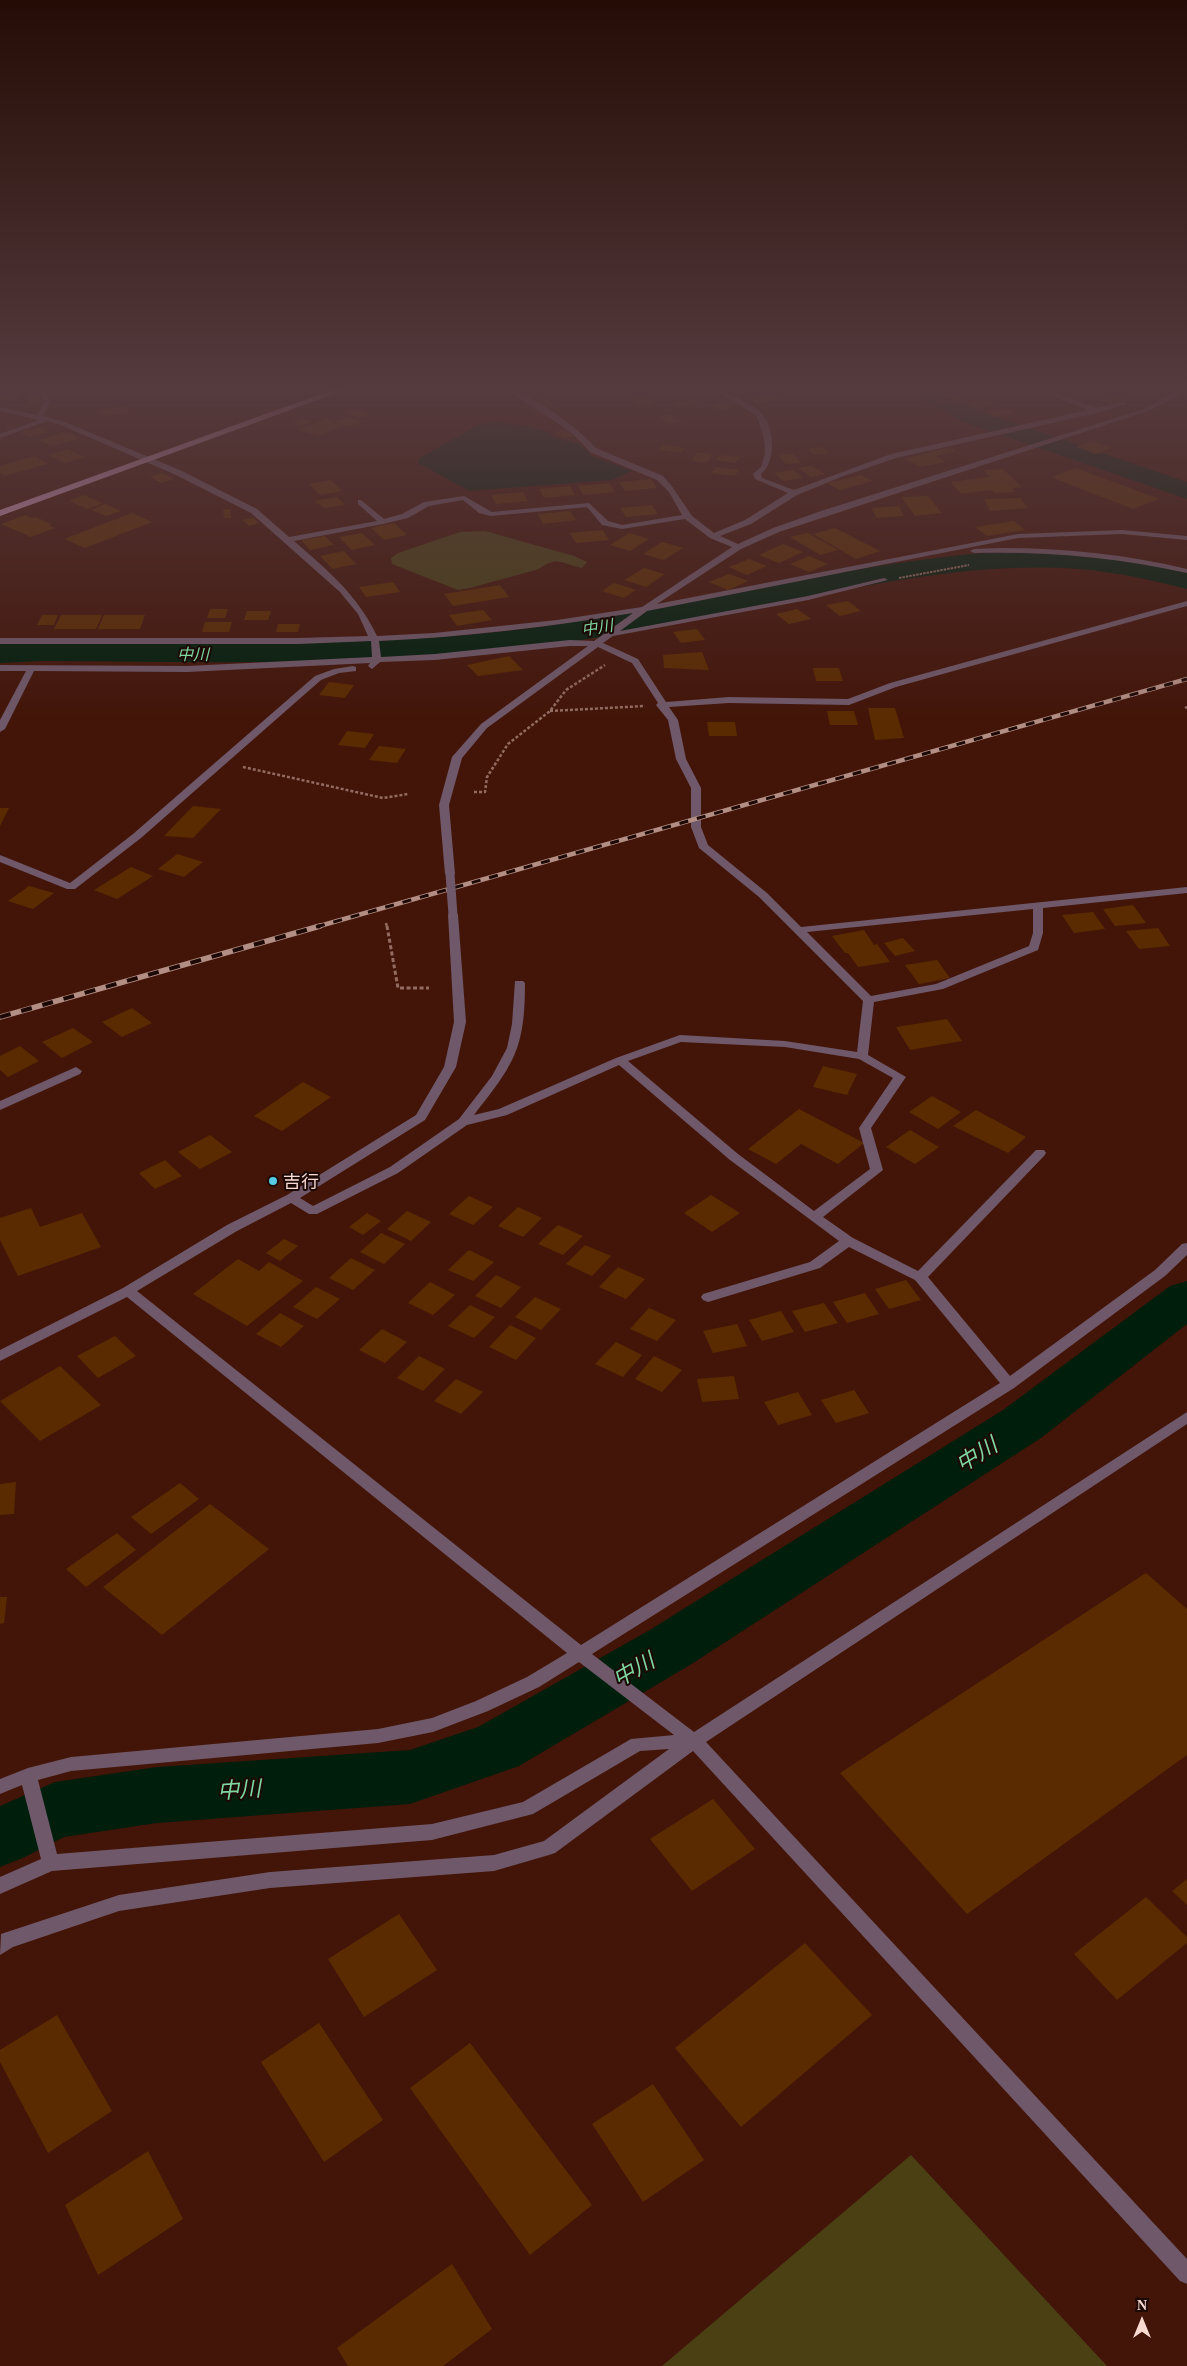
<!DOCTYPE html>
<html>
<head>
<meta charset="utf-8">
<style>
  body { margin:0 }
  #map { position:relative; width:1187px; height:2366px; overflow:hidden; background:#431509; font-family:Georgia,serif }
  canvas { display:block }
  .north { position:absolute; left:1117px; top:2296px; width:50px; height:50px; -webkit-text-stroke:4px #1c0804; paint-order:stroke; rotate:0deg; font-size:14px; font-weight:700; line-height:20px; text-align:center; color:#f9dad1 }
  .north::after { content:''; display:block; margin:auto; width:18px; height:22px; background:#f9dad1; clip-path:polygon(50% 0,100% 100%,50% 72%,0 100%) }
</style>
</head>
<body>
<div id="map">
<canvas width="1187" height="2366"></canvas>
<div class="north">N</div>
</div>
<script>
const context = document.querySelector('canvas').getContext('2d');
context.lineJoin = 'round';
function fill(path, color) { context.fillStyle = color; context.fill(path, 'evenodd'); }
function trace(path, color, width, dash) { context.strokeStyle = color; context.lineWidth = width; context.lineCap = dash ? 'butt' : 'round'; context.setLineDash(dash || []); context.stroke(path); }
function label(font, color, halo, rows, align = 'center') {
  context.font = font + ' Georgia,"Noto Sans JP",serif'; context.lineWidth = 4; context.setLineDash([]); context.textBaseline = 'middle'; context.strokeStyle = halo; context.fillStyle = color; for (const [text, x, y, turn = 0] of rows) {
    context.save(); context.translate(x, y); context.rotate((+turn || 0) * Math.PI / 180); context.textAlign = isNaN(turn) ? turn : align; if (halo) context.strokeText(text, 0, 0); context.fillText(text, 0, 0); context.restore();
  }
}
fill(new Path2D(`
  M485,531L574,556L587,562L582,568C563,564 557,555 539,569L470,588L458,590L392,564L391,558L398,553L460,532Z
  M911,2155L1107,2366H662Z`), '#4a4014');
fill(new Path2D(`
  M496,422L528,426L548,432L555,438L580,444L592,456L632,471L612,480L469,491L418,463L420,458L480,424Z`), '#001e0c');
fill(new Path2D(`
  M908,390H940L985,413L1187,482V499L967,423L911,395Z
  M1029,550C1086,552 1131,558 1187,571V589C1151,580 1116,572 1079,569C978,562 878,583 780,603C701,619 621,635 540,646C375,667 208,662 42,661L0,663V643L42,641C210,643 379,649 546,626C707,604 865,557 1029,550Z
  M1187,1281V1324L1041,1438L690,1665L519,1766L410,1804L157,1823L64,1837L23,1858L0,1867V1806L55,1782L157,1767L410,1750L478,1727L648,1631L1003,1410L1170,1286Z`), '#001e0c');
fill(new Path2D(`
  M472,390H491V394H472Z
  M682,390H699L706,394L694,396Z
  M532,391L540,396L531,398L524,393Z
  M20,392L19,399L0,400V393Z
  M964,392L973,396L956,401L946,396Z
  M771,393L782,398L757,404L746,399Z
  M40,395L41,402L30,404L27,397Z
  M643,396L655,403L643,405L630,398Z
  M1117,396L1128,400L1111,405L1101,400Z
  M544,398L554,404L541,407L533,400Z
  M692,399L700,403L681,408L673,403Z
  M986,399L996,404L978,408L968,404Z
  M730,401L739,406L720,410L712,405Z
  M126,406L130,413L101,416L98,410Z
  M1004,408L1014,413L996,417L986,413Z
  M352,409L369,415L360,418L343,412Z
  M669,414L681,422L669,424L656,417Z
  M347,417L363,422L350,427L334,422Z
  M328,418L335,420L330,422L343,426L318,436L298,430Z
  M303,419L312,421L300,426L292,423Z
  M40,427L49,432L29,437L20,432Z
  M565,430L574,436L564,438L555,432Z
  M67,432L80,438L52,446L39,440Z
  M1093,441L1112,448L1096,454L1077,447Z
  M663,445L685,448L681,453L658,450Z
  M822,447L828,453L814,455L808,449Z
  M949,447L956,451L935,456L946,462L920,467L904,459Z
  M67,449L84,457L65,463L49,455Z
  M697,452L712,454L707,463L691,461Z
  M793,454L801,463L786,464L778,455Z
  M720,455L740,457L735,463L716,460Z
  M35,456L48,464L4,476L0,473V466Z
  M812,466L825,474L811,477L798,468Z
  M716,467L739,470L735,476L711,473Z
  M1076,468L1159,499L1133,509L1051,477Z
  M1003,469L1022,487L1012,488L1014,492L995,493L991,490L961,494L951,482L989,477L984,470Z
  M793,470L803,478L783,481L774,473Z
  M162,473L174,479L161,483L150,477Z
  M861,475L873,481L840,490L827,483Z
  M651,479L657,488L625,491L619,482Z
  M331,480L342,491L320,495L309,484Z
  M609,483L615,492L583,495L578,486Z
  M570,486L575,495L544,498L539,489Z
  M523,492L528,501L496,504L491,495Z
  M83,495L103,503L88,509L69,501Z
  M928,496L942,513L915,516L901,497Z
  M337,497L345,505L324,508L314,501Z
  M1020,498L1028,508L990,511L984,499Z
  M105,504L121,511L106,516L91,510Z
  M652,505L658,514L626,517L620,508Z
  M899,506L904,516L877,518L871,508Z
  M230,509L231,518H224L223,510Z
  M570,511L576,520L543,524L538,514Z
  M132,513L152,522L85,548L64,539Z
  M25,515L32,518L35,517L52,524L49,525L55,528L31,537L1,524Z
  M253,518L259,523L249,526L242,520Z
  M1014,521L1025,530L987,536L975,527Z
  M394,523L407,535L384,540L371,528Z
  M835,528L880,551L856,559L813,534Z
  M603,530L609,540L576,543L570,533Z
  M362,533L375,545L352,550L339,537Z
  M629,533L649,539L630,551L610,545Z
  M808,533L838,550L820,555L790,537Z
  M325,536L334,545L310,550L301,540Z
  M662,542L683,548L664,560L643,554Z
  M783,544L803,552L779,563L759,555Z
  M344,551L356,564L333,569L320,556Z
  M809,556L828,564L809,572L790,564Z
  M749,559L767,566L747,575L729,567Z
  M644,568L665,574L646,587L624,580Z
  M729,574L748,581L728,590L709,582Z
  M393,582L400,592L366,597L359,587Z
  M614,583L636,590L624,598L602,591Z
  M500,585L509,597L453,606L444,594Z
  M848,601L861,611L840,616L826,605Z
  M210,609H228L225,618H207Z
  M797,609L811,619L789,624L776,614Z
  M483,610L492,620L457,626L449,615Z
  M247,611H271L268,620H244Z
  M42,615H58L54,625H37Z
  M61,615H102L96,629H54Z
  M104,615H145L140,629H98Z
  M205,622H232L229,632H202Z
  M278,624H300L298,632H276Z
  M697,629L705,640L681,643L673,632Z
  M702,652L709,670L664,668L663,655Z
  M509,656L523,670L478,676L467,665Z
  M813,668H839L843,681H816Z
  M329,682L354,685L345,698L319,695Z
  M868,708H895L904,738L875,740Z
  M827,711H854L858,725H830Z
  M707,722H735L737,736H709Z
  M347,731L374,734L365,748L338,745Z
  M379,746L406,749L397,763L369,760Z
  M193,806L221,809L193,838L164,836Z
  M0,808H9L0,826Z
  M177,854L203,862L184,877L158,869Z
  M131,867L153,876L117,899L94,890Z
  M29,886L54,893L33,909L8,901Z
  M1133,905L1146,923L1115,926L1103,909Z
  M1093,912L1105,929L1074,933L1062,915Z
  M1158,928L1170,946L1139,949L1126,931Z
  M864,930L874,945L877,944L890,962L858,967L848,953H845L832,936Z
  M903,938L915,951L895,956L884,943Z
  M937,960L950,978L919,984L905,965Z
  M132,1008L152,1023L122,1037L102,1022Z
  M947,1019L962,1041L910,1050L896,1027Z
  M73,1028L93,1042L62,1058L42,1042Z
  M20,1046L39,1061L8,1077L0,1070V1056Z
  M823,1066L857,1074L847,1095L813,1087Z
  M303,1082L331,1097L282,1131L254,1116Z
  M932,1096L961,1112L938,1129L909,1112Z
  M799,1109L864,1143L838,1164L801,1144L776,1164L748,1149Z
  M976,1110L1026,1137L1008,1153L953,1126Z
  M910,1130L939,1147L915,1164L886,1147Z
  M210,1135L232,1152L200,1169L178,1152Z
  M165,1160L182,1176L155,1189L139,1173Z
  M711,1195L740,1213L712,1232L684,1213Z
  M469,1196L493,1207L473,1225L449,1214Z
  M518,1207L542,1218L523,1237L498,1226Z
  M31,1208L40,1227L82,1213L101,1247L18,1276L0,1240V1218Z
  M407,1211L431,1222L411,1241L387,1229Z
  M367,1213L381,1221L363,1235L349,1227Z
  M558,1225L583,1236L563,1255L538,1244Z
  M381,1233L405,1244L384,1264L360,1252Z
  M284,1239L298,1246L280,1261L266,1253Z
  M585,1245L611,1256L592,1276L566,1264Z
  M469,1250L494,1262L473,1281L448,1270Z
  M351,1258L375,1270L353,1290L329,1278Z
  M238,1259L259,1271L269,1262L303,1281L247,1326L193,1294Z
  M618,1267L645,1279L626,1299L599,1287Z
  M496,1275L521,1287L501,1308L475,1296Z
  M906,1280L921,1300L889,1309L875,1289Z
  M430,1282L455,1295L433,1315L408,1303Z
  M316,1287L340,1299L317,1319L293,1307Z
  M865,1293L879,1314L847,1323L833,1302Z
  M535,1297L561,1309L541,1330L515,1317Z
  M824,1303L838,1323L805,1332L792,1311Z
  M470,1305L495,1317L474,1338L448,1326Z
  M649,1308L676,1320L657,1341L630,1329Z
  M781,1311L794,1332L762,1341L749,1320Z
  M280,1313L304,1326L281,1347L256,1334Z
  M737,1324L747,1346L713,1353L703,1331Z
  M510,1325L536,1338L516,1360L489,1347Z
  M382,1329L407,1342L385,1363L359,1350Z
  M115,1336L136,1356L98,1378L77,1356Z
  M616,1342L642,1355L623,1377L595,1364Z
  M419,1356L445,1369L423,1391L397,1378Z
  M654,1356L682,1370L662,1392L635,1379Z
  M60,1366L101,1405L40,1441L0,1401Z
  M734,1376L739,1399L702,1402L697,1379Z
  M456,1379L483,1392L461,1414L434,1401Z
  M854,1390L869,1413L836,1423L821,1400Z
  M798,1392L812,1415L778,1425L764,1402Z
  M16,1482L14,1514L0,1515V1484Z
  M180,1483L199,1499L151,1534L131,1517Z
  M210,1504L269,1549L162,1635L103,1587Z
  M117,1533L136,1550L86,1587L66,1569Z
  M1146,1573L1187,1609V1755L967,1914L840,1773Z
  M0,1597H7L4,1623L0,1624Z
  M713,1799L755,1849L692,1891L650,1839Z
  M1187,1879V1905L1172,1891Z
  M1146,1897L1187,1937V1943L1117,2000L1074,1954Z
  M399,1914L437,1970L364,2017L328,1959Z
  M805,1943L872,2015L741,2127L675,2048Z
  M57,2015L112,2111L48,2153L0,2062V2050Z
  M319,2023L383,2120L324,2162L261,2062Z
  M470,2043L592,2205L530,2255L410,2088Z
  M653,2084L704,2160L643,2202L592,2124Z
  M148,2151L183,2219L98,2275L65,2205Z
  M452,2264L492,2329L443,2366H348L337,2348Z`), '#5b2b00');
trace(new Path2D(`
  M899,578L969,565`), '#936c61', 2, [2.5, 1]);
trace(new Path2D(`
  M1185,707L1187,708
  M550,711L645,706
  M243,767L383,798L408,794
  M474,792H485L487,777L508,744L550,711L566,690L605,665
  M386,923L387,927`), '#936c61', 2.5, [3, 2]);
trace(new Path2D(`
  M387,926L398,988H429`), '#936c61', 3, [4, 2.5]);
fill(new Path2D(`
  M42,390H49L47,393L50,403L43,416L65,422L182,471L257,509L289,537L377,521L358,504V500H361L384,519L402,514L424,502L464,496L492,512L589,503L608,521L622,525L682,515L669,492L657,480L590,452C569,424 534,412 508,390C528,390 583,432 596,448L663,476L671,485L692,516L714,533L745,520L788,493L755,479L753,474L761,467L765,454L764,439L758,419L756,415L714,390C725,390 755,405 762,414C775,428 776,462 761,474L762,478L794,490L891,454L1088,410L1052,396L1022,390L1053,392L1096,408L1124,402L1127,404L1097,413L896,458L841,477L797,495L751,524L720,536L738,544L773,528L821,511L1144,409L1176,390H1183L1180,395L1148,411L779,532L741,549L657,604L1018,534L1122,530L1187,536V540L1122,534L1018,538L647,611L620,631L808,596L884,578L888,580L808,600L613,636L603,643L638,659L666,702L729,697L848,699L890,683L1187,601V606L896,687L849,705L729,703L669,707L678,720L686,759L701,788V827L708,845L767,893L801,927L1187,887V893L1043,908V933L1038,950L943,989L874,1002L868,1055L906,1077L871,1128L883,1170L823,1217L853,1238L918,1271L1036,1150H1044L1046,1153L1044,1156L928,1277L1010,1376L1155,1270L1182,1244L1187,1243V1255L1165,1276L1014,1388L592,1654L694,1732L1187,1412V1424L706,1742L1187,2259V2284L1180,2281L693,1751L555,1853L549,1855L494,1871L270,1888L119,1911L13,1947L0,1955L1,1934L119,1895L270,1872L494,1855L544,1841L669,1749L640,1751L533,1814L432,1840L52,1871L0,1894V1877L41,1859L22,1785L0,1794V1779L28,1768L71,1757L378,1729L432,1718L476,1701L527,1677L567,1653L127,1297L0,1361V1350L123,1288L227,1225L287,1195L416,1115L444,1067L454,1022L448,915L449,913H457L458,915L466,1022L456,1067L425,1120L300,1198L313,1206L390,1167L459,1119L492,1076L507,1048L512,1024L515,981H523L525,983C525,1049 514,1064 474,1115L499,1109L616,1058L680,1035L785,1041L857,1052L863,1001L759,897L699,848L691,827V788L676,759L668,720L656,705L658,703L632,663L598,647L487,728L462,758L449,805L455,874L450,877L445,874L439,805L452,757L481,724L588,646H570L435,660L380,662L372,669L368,666L370,663L187,672L34,671L5,729L0,732V720L26,671H0V665L187,666L372,657L371,641L299,644H0V638H299L368,636L358,614L340,592L251,513L176,475L61,425L47,421L0,438V434L39,420L0,411V407L37,415L44,403L41,393ZM463,500L479,513L491,516L587,507L602,525L622,529L685,519L710,538L732,547L642,607L557,620L434,633L377,636C357,594 328,571 294,541L383,524L408,518L429,506ZM633,613L594,641L570,640L435,654L381,657L379,641C464,637 549,627 633,613ZM1033,909V933L1029,946L936,984L871,996L807,932ZM681,1042L785,1047L859,1059L893,1078L859,1128L870,1169L814,1211L738,1154L628,1061ZM619,1065L730,1160L839,1241L810,1262L703,1294L701,1297L703,1300L708,1302L820,1268L849,1247L915,1280L1000,1383L581,1645L137,1291L237,1231L291,1203L309,1214H317L398,1173L467,1125L507,1115ZM579,1662L674,1735L631,1739L523,1802L432,1824L57,1854L38,1780L71,1771L378,1743L433,1732L488,1711L539,1687Z
  M1001,548C1064,548 1125,554 1187,569V573C1116,557 1046,551 974,553L970,551L974,549Z
  M353,666L356,667V671L339,673L321,680L141,838L75,889H67L0,862V855L70,883L133,834L315,676L334,669Z
  M76,1067L82,1071L80,1074L0,1110V1101Z`), '#6f5869');
fill(new Path2D(`
  M332,390H345L0,516V510Z`), '#d49cc6');
const railFar1 = new Path2D(`
  M316,927L1187,679`);
const rail = new Path2D(`
  M0,1017L320,926`);
trace(railFar1, '#b38e84', 4.5);
trace(rail, '#b38e84', 5.5);
trace(railFar1, '#1c0804', 3, [9]);
trace(rail, '#1c0804', 4, [11]);
trace(new Path2D(`
  M450,874L453,915`), '#6f5869', 9);
const sky = context.createLinearGradient(0, 0, 0, 722);
sky.addColorStop(0, '#250c05');
sky.addColorStop(0.54, '#553b3e');
sky.addColorStop(1, '#553b3e00');
context.fillStyle = sky;
context.fillRect(0, 0, 1187, 722);
for (const [x, y, r, color] of [
  [273,1181,5,"#58c9e3"]
]) { const dot = new Path2D(); dot.arc(x, y, r, 0, 2 * Math.PI); context.fillStyle = color; context.fill(dot); trace(dot, '#1c0804', 2); }
label('italic 16px', '#7ed7a0', '#1c0804', [
  ["中川",597,627,-9],
  ["中川",193,654]
]);
label('18px', '#f9dad1', '#1c0804', [
  ["吉行",283,1181]
], 'left');
label('italic 22px', '#7ed7a0', '#1c0804', [
  ["中川",976,1454,-32],
  ["中川",633,1669,-30],
  ["中川",239,1789,-4]
]);
</script>
</body>
</html>
